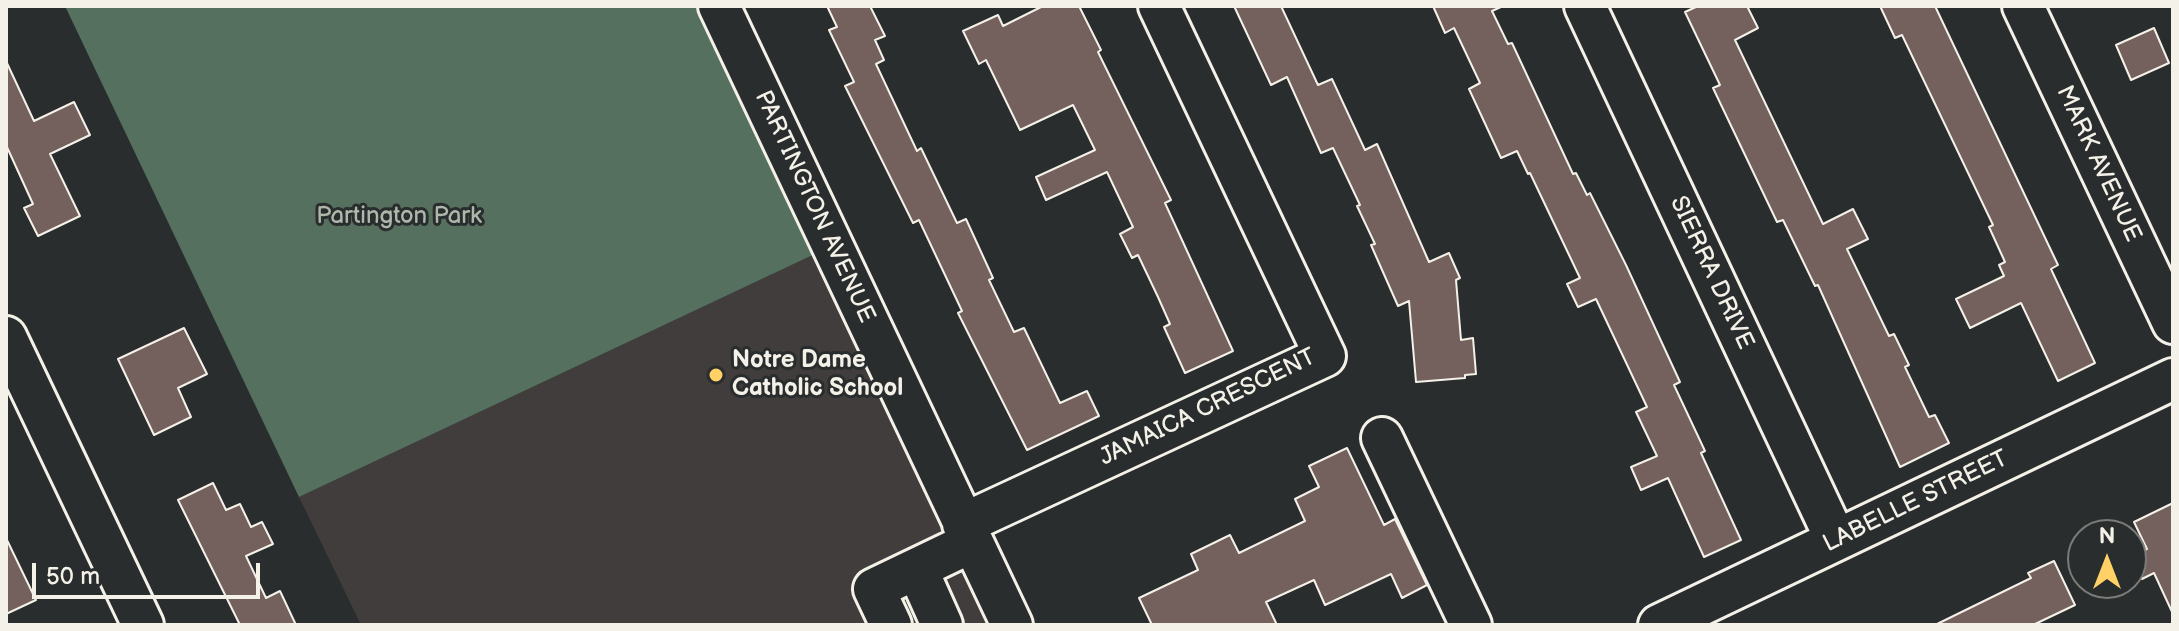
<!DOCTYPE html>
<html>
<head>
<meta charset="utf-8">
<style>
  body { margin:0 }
  #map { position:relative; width:2179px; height:631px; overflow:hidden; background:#2a2d2e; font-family:"Balsamiq Sans",sans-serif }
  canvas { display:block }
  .frame { position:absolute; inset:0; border:8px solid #f4f1e8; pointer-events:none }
  .north { position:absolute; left:2067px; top:519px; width:80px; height:80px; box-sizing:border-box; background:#2a2d2e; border:2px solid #7b7b78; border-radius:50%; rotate:0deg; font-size:22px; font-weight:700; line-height:32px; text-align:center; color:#f4f1e8 }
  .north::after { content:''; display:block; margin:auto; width:28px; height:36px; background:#ffd166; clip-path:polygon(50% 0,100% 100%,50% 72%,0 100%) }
  .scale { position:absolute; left:32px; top:563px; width:228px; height:36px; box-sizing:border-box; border:4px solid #f4f1e8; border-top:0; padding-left:10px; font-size:24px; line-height:28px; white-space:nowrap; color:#f4f1e8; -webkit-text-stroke:6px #2a2d2e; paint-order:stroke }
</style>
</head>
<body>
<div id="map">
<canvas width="2179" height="631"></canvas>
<div class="frame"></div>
<div class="north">N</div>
<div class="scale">50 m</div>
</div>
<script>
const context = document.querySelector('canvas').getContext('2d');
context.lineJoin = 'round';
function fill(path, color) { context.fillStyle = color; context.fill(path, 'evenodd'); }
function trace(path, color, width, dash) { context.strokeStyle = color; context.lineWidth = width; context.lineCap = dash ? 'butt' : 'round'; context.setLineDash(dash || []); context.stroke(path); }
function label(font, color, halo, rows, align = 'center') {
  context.font = font + ' "Balsamiq Sans",sans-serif'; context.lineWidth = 6; context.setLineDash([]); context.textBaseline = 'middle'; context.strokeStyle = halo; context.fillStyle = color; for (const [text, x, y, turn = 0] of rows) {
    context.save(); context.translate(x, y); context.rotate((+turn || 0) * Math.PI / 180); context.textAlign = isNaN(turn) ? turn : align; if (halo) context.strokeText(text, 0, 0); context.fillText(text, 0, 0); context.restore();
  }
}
fill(new Path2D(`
  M817,253L994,625H361L299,497Z`), '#403d3c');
fill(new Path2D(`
  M65,6H700L817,253L299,497Z`), '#56705f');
const building = new Path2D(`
  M827,6H870L885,36L875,40L884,60L876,64L917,151L921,148L957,223L966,219L993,278L989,280L1014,332L1024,328L1060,403L1087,391L1099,416L1027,450L958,313L962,311L919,220L913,223L845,86L854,82L829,30L837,27Z
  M1043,6H1079L1101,50L1098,52L1171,200L1165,203L1233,351L1185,373L1164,327L1170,324L1158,297L1138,255L1132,258L1120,234L1133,227L1107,172L1046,200L1036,177L1095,150L1073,105L1020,130L986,60L979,64L963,31L998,15L1003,26Z
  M1234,6H1281L1318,85L1332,79L1365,150L1377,144L1429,262L1449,253L1460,278L1456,280L1461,340L1473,338L1476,374L1465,375V378L1416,382L1409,301L1398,306L1371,245L1375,244L1357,206L1360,205L1333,148L1321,153L1287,77L1271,85Z
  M1433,6H1503L1492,11L1508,44L1512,43L1573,174L1576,173L1587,195L1590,193L1626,265L1680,382L1674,385L1705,451L1701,453L1741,540L1704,557L1668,478L1641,490L1631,467L1657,456L1636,412L1647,407L1596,299L1578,307L1567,284L1580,278L1530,173L1528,174L1517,151L1501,158L1469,89L1480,83L1454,28L1445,33Z
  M1698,6H1747L1758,28L1735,40L1823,224L1853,209L1868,239L1847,249L1889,336L1894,334L1909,365L1905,367L1929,417L1935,415L1949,443L1900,467L1818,285L1815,286L1783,220L1777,222L1713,88L1720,85L1685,12Z
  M1880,6H1935L2058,265L2051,269L2095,363L2058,381L2021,303L1970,328L1956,299L2004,276L1999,265L2005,262L1989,227L1993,225L1902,35L1895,38Z
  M2154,28L2169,63L2131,80L2116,45Z
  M6,61L34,121L74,102L90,135L50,154L80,216L38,236L24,208L33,204L6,145Z
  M184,328L207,374L178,388L191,417L154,435L118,359Z
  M1347,448L1384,525L1395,519L1427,585L1402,598L1391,574L1325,605L1314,580L1266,602L1277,625H1152L1139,598L1198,570L1191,554L1230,535L1239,553L1305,521L1295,499L1319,487L1309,466Z
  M213,483L226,510L240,504L251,527L262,522L273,544L246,556L266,598L280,591L296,625H240L178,500Z
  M2173,503V614L2154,573L2142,579L2132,556L2147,549L2134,522Z
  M6,538L36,600L6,614Z
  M2054,561L2075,605L2033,625H1935L2031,578L2028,573Z`);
fill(building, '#74615e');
trace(building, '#f4f1e8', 2);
const minor = new Path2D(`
  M719,6L1012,625
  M1585,6L1836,540
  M2023,6L2173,323
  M6,337L143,625
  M1382,438L1471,625
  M963,524L1325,356L1159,6
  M917,569L942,625
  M891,625L874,589L972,542
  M1659,625L2173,379`);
trace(minor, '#f4f1e8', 46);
trace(minor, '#2a2d2e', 40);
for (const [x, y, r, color] of [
  [716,375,8,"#ffd166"]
]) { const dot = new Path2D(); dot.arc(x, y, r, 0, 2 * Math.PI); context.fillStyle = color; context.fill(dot); trace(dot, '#2a2d2e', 3); }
label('24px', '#f4f1e8', '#2a2d2e', [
  ["MARK AVENUE",2098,164,65],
  ["PARTINGTON AVENUE",814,207,65],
  ["SIERRA DRIVE",1711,273,65],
  ["JAMAICA CRESCENT",1208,408,-26],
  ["LABELLE STREET",1916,502,-26]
]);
label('24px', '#adb7aa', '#2a2d2e', [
  ["Partington Park",399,217]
]);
label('bold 24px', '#f4f1e8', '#2a2d2e', [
  ["Notre Dame",732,361],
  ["Catholic School",732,389]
], 'left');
</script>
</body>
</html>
